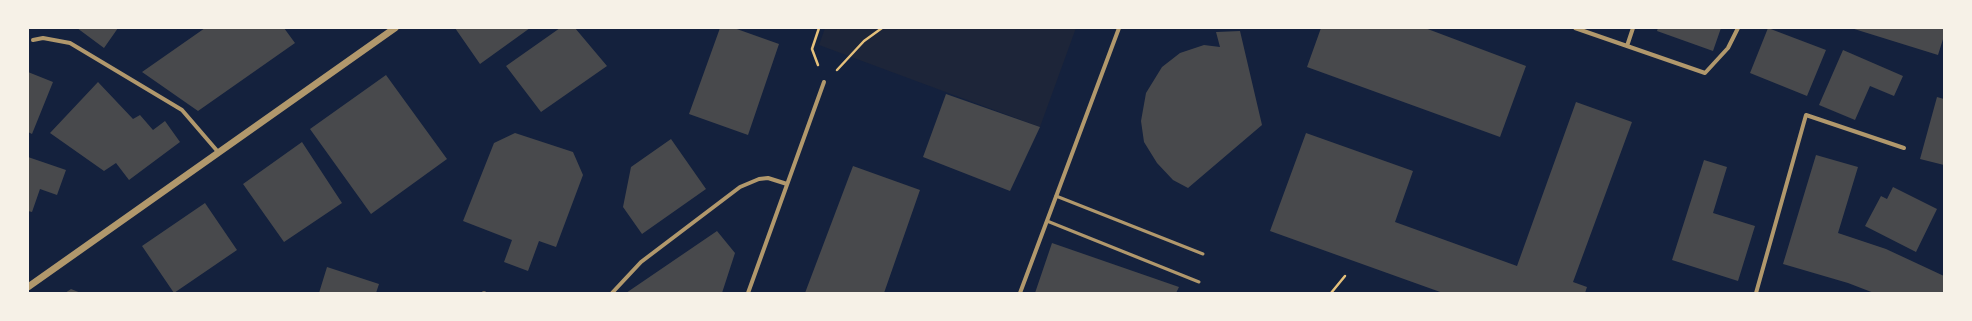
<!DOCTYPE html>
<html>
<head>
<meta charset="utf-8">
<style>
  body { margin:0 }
  #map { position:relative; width:1972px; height:321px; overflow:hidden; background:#14213d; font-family:Literata,serif }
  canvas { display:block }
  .frame { position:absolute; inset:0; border:29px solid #f6f1e7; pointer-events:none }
</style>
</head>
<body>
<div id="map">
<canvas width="1972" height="321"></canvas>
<div class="frame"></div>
</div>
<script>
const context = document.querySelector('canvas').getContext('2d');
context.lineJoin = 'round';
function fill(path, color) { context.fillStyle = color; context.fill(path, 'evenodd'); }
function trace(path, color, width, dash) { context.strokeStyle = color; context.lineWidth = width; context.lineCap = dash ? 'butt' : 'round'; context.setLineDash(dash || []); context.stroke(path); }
fill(new Path2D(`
  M825,28H1076L1040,127L819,45Z`), '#1d2539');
fill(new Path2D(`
  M77,28H118L104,48Z
  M205,28H284L295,43L198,111L142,72Z
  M455,28H530L480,64Z
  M560,28H575L607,66L541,112L506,66Z
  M720,28H734L779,44L748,135L689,114Z
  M1321,28H1425L1526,66L1500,137L1307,67Z
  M1658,28H1721L1713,51L1657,31Z
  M1768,28L1826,50L1807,96L1750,73Z
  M1851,28H1944V36L1938,55Z
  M1240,31L1262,125L1188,188L1173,180L1157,163L1144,142L1141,121L1146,93L1162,67L1180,53L1204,45L1220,47L1216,32Z
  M1843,50L1903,76L1894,96L1870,86L1855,120L1819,105Z
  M28,72L53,82L32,134L28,132Z
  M386,75L447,159L371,214L310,129Z
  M98,82L133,119L140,115L153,130L165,121L180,142L129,180L116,163L104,171L50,133Z
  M946,94L1040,127L1010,191L923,157Z
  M1937,97L1944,99V165L1920,159Z
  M1576,102L1632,122L1573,282L1587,287L1585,293H1443L1270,231L1306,133L1413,171L1395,222L1517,266Z
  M515,133L573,152L583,175L556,247L539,241L528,271L504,262L512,240L463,221L494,143Z
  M671,139L706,189L642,234L623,207L631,167Z
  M302,142L342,203L284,242L243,184Z
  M1816,155L1858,167L1838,233L1886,249L1944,276V293H1874L1848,283L1783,264Z
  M28,157L66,170L57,195L40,189L32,212L28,211Z
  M1704,160L1727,167L1713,213L1755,226L1738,281L1672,260Z
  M853,166L920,190L884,293H805Z
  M1893,187L1937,209L1916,252L1865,226L1881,196L1887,199Z
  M205,203L237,250L174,293L142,246Z
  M717,231L735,253L722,293H626Z
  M1052,243L1179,287L1176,293H1035Z
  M327,267L379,284L376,293H319Z
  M71,289L81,293H65Z`), '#48494c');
trace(new Path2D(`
  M818,65L812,49L819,28
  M837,70L864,41L882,28
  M1331,293L1345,276`), '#e5c07b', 2.5);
trace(new Path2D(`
  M1056,196L1203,254
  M1047,221L1199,282
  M483,293H485`), '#b1986c', 3);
trace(new Path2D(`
  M1575,28L1705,73L1728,48L1738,28
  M33,40L43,38L70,43L182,110L219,153
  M1627,46L1633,28
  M612,293L641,262L740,187L759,179L768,178L787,184
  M748,293L824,82
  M1020,293L1119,28
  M1756,293L1806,115L1904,148`), '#b1986c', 4);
trace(new Path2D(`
  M28,287L395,28`), '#b1986c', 7);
</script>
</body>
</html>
